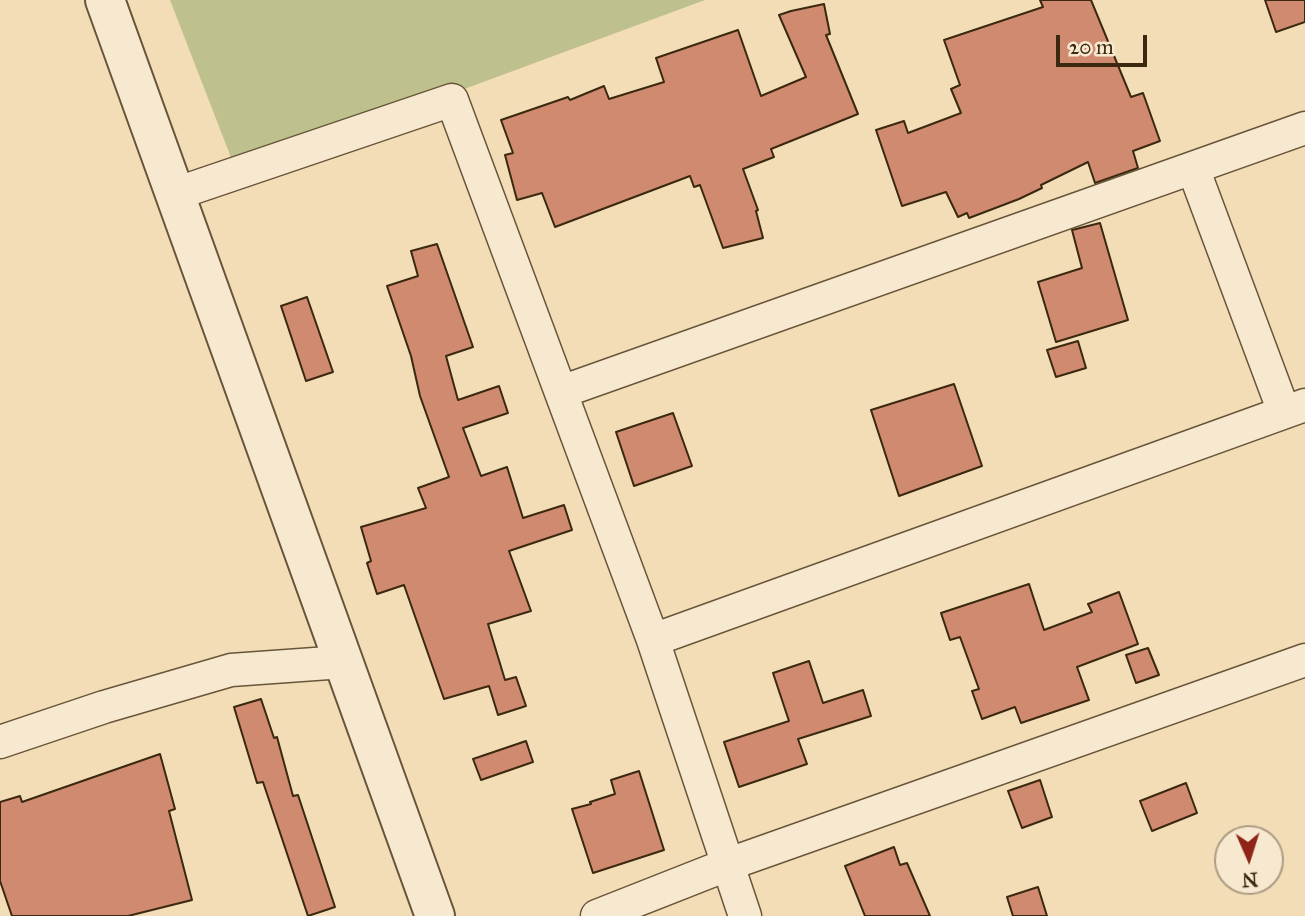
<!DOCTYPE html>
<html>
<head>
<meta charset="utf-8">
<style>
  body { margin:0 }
  #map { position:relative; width:1305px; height:916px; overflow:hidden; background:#f3ddb7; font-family:"IM FELL Great Primer",serif }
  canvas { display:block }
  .north { position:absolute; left:1214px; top:825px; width:70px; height:70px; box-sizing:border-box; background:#f7e9d0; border:2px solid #ab9c83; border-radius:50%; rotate:177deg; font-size:19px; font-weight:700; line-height:28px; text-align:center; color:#3a280f }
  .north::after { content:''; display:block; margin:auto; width:24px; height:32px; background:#8f2418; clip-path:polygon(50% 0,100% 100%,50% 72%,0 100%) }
  .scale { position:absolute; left:1056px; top:35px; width:91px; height:32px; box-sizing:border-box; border:4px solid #3a280f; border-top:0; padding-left:9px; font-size:21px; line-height:24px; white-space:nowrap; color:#3a280f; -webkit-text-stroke:5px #f7e9d0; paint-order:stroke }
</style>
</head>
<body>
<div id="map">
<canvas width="1305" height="916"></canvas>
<div class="north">N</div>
<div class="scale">20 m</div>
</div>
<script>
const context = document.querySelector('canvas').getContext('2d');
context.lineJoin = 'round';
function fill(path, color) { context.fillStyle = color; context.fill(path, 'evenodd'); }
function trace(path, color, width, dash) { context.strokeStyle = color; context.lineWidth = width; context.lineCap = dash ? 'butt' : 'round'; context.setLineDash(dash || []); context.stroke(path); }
fill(new Path2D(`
  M170,0H705L237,173Z`), '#bec08d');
const building = new Path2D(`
  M1040,0H1091L1131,97L1143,93L1160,141L1133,151L1138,168L1095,183L1088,162L1041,185L1042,188L1019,199L969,218L967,213L958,217L946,192L902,206L876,130L904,121L908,133L961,113L951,89L960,85L944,40L1043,7Z
  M1265,0H1305V22L1276,32Z
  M824,4L830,34L826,35L858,114L771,149L774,157L743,169L758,210L756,211L763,238L723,248L700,185L694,187L690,176L555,227L542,193L517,200L505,155L513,153L501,120L568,97L570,100L604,86L609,99L664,82L656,58L738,30L761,96L806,77L779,15L791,11Z
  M1100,223L1128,320L1056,342L1038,282L1082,268L1072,230Z
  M437,244L473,347L446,356L458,400L499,386L508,413L463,428L481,476L507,467L523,518L564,505L572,530L509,551L531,611L488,624L505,680L516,677L526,706L498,715L489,686L444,699L404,585L377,594L367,563L371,561L361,527L426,508L418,488L449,477L420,396L411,356L387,286L418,276L411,251Z
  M307,297L333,372L306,381L281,306Z
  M1078,341L1086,368L1056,377L1047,350Z
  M954,384L982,466L899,496L871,410Z
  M673,413L692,466L634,486L616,432Z
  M1029,584L1044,630L1092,612L1088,604L1119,592L1138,644L1077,667L1089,700L1021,723L1015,707L982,719L972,691L979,689L960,637L950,640L941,613Z
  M1148,648L1159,675L1136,683L1126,655Z
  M809,661L823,703L863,690L871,716L798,739L807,764L739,787L724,742L789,721L773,673Z
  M261,699L274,738L277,737L293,796L298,795L335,907L308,916L263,782L257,783L234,707Z
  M526,741L533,762L481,780L473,759Z
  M160,754L175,809L169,811L192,900L128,916H12L0,881V802L20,796L22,802Z
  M639,771L664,850L593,873L572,809L591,804L590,802L615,794L611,780Z
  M1040,780L1052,817L1022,828L1008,791Z
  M1186,783L1197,813L1152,831L1140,801Z
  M894,847L900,865L907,863L930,916H865L845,866Z
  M1038,887L1047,916H1013L1007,897Z`);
fill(building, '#d08a6f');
trace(building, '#3a280f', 2);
const minor = new Path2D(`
  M1193,168L1284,412
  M175,194L452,100L653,640L745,916
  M561,392L1305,128
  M653,640L1305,405
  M0,742L104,707L231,670L343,662
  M597,916L729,864L1305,660`);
const tertiary = new Path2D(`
  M105,0L435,916`);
trace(minor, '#685539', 35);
trace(tertiary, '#685539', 42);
trace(minor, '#f7e9d0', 32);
trace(tertiary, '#f7e9d0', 38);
</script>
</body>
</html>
